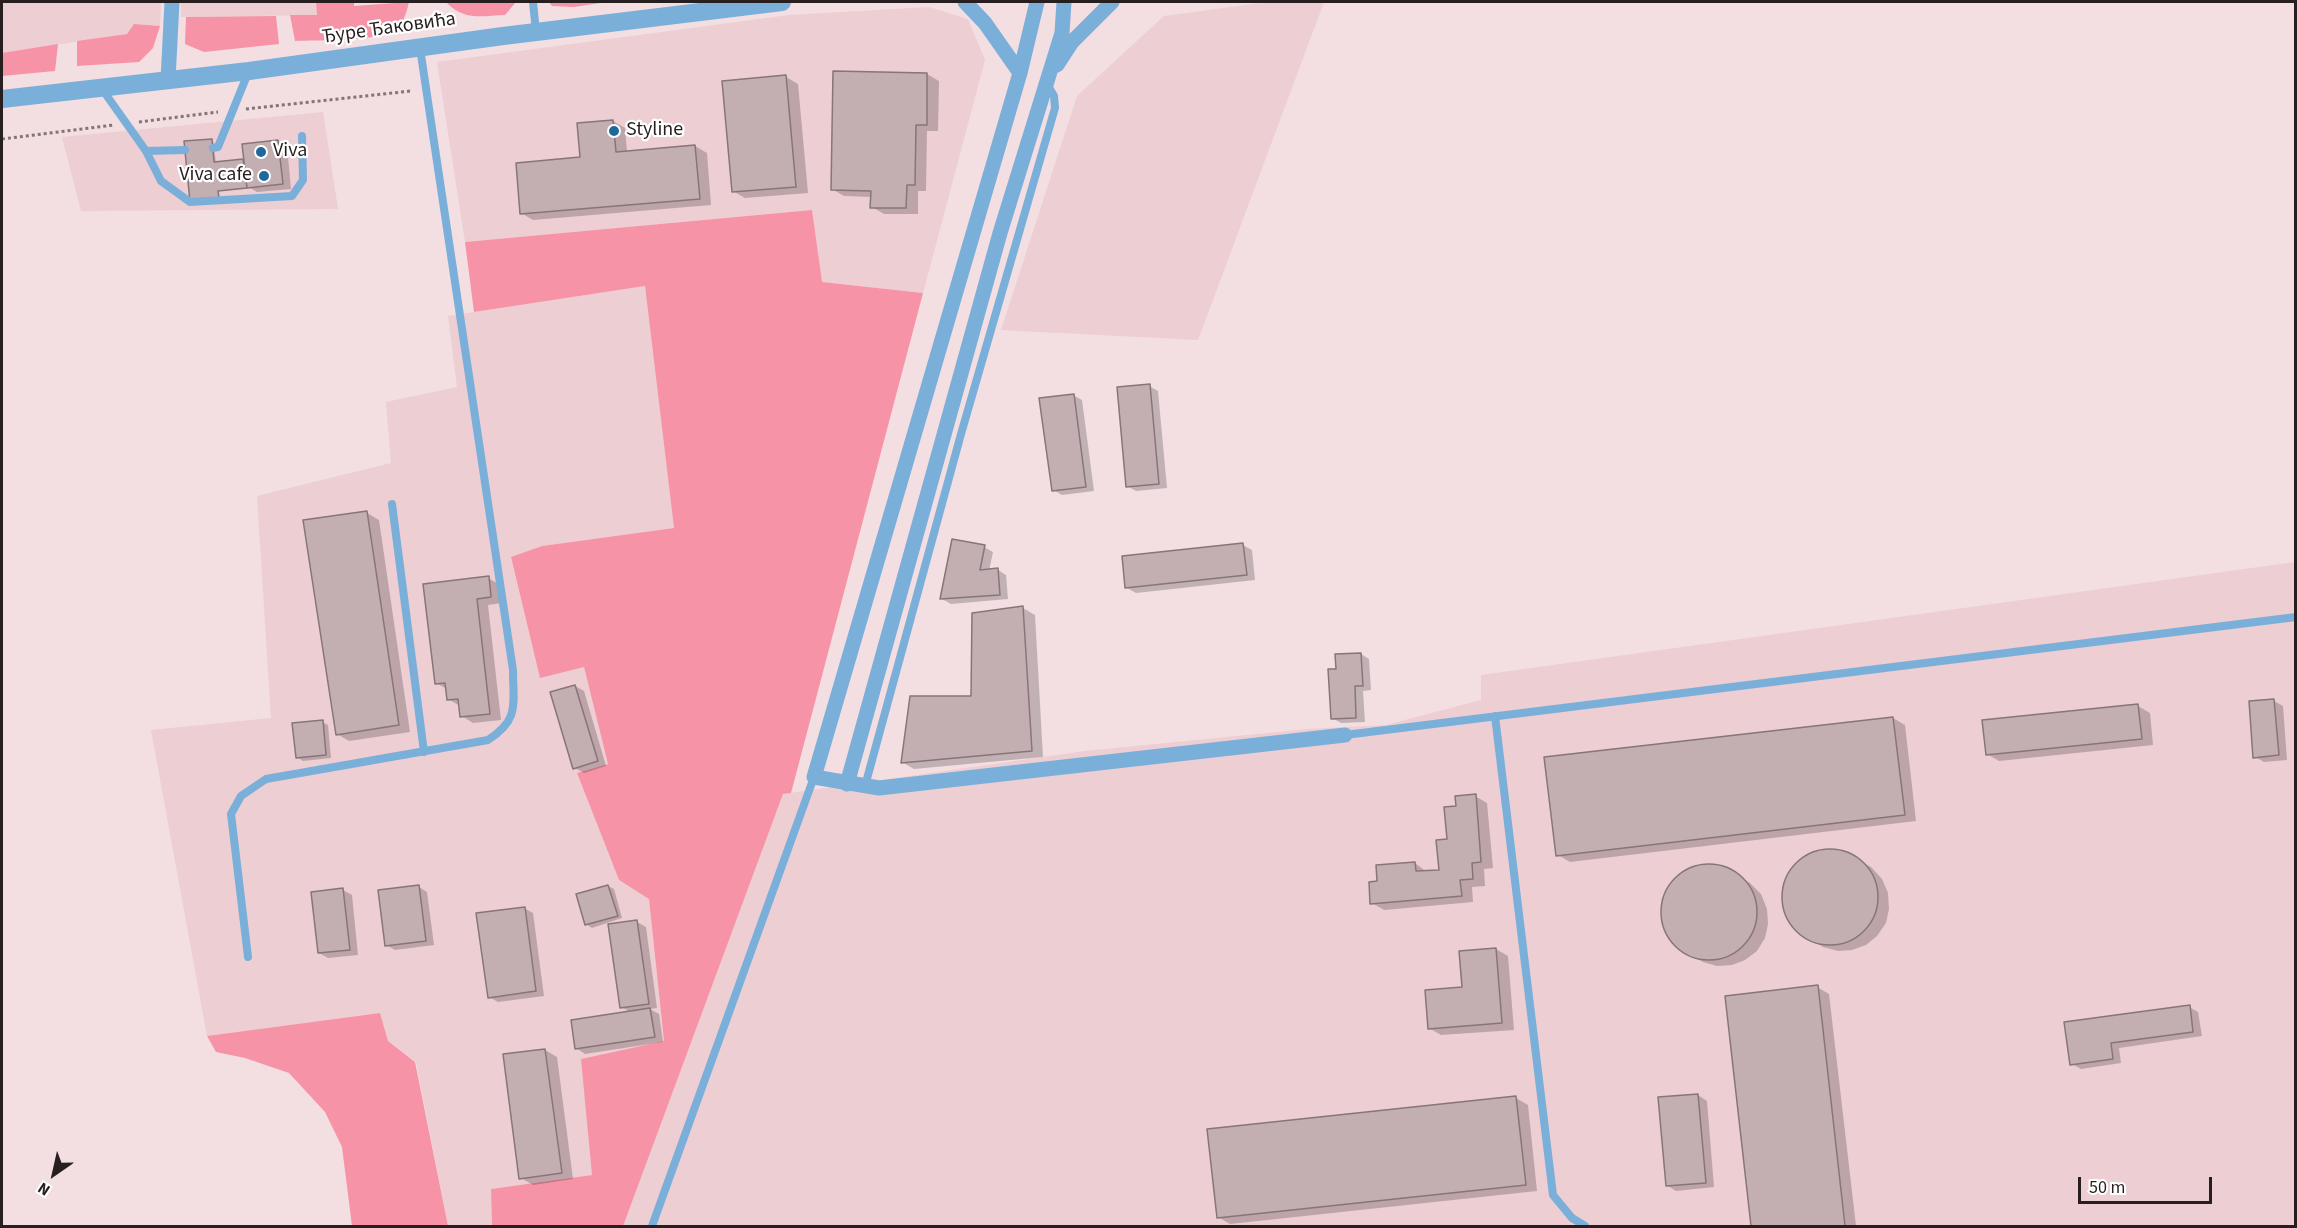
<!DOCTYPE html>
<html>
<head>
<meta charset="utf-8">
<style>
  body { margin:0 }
  #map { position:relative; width:2297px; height:1228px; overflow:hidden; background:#f3dee1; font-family:"Source Sans 3",sans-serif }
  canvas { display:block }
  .frame { position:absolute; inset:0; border:3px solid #261e1f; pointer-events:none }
  .north { position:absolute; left:24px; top:1144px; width:60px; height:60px; -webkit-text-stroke:4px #fff; paint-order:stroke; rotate:214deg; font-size:16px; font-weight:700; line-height:24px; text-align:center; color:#261e1f }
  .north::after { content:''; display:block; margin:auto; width:21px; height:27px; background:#261e1f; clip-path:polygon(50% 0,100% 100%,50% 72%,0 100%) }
  .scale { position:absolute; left:2078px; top:1177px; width:134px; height:27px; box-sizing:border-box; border:3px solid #261e1f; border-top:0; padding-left:8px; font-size:18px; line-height:21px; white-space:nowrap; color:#261e1f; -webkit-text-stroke:4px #fff; paint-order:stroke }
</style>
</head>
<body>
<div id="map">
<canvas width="2297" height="1228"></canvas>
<div class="frame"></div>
<div class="north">N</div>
<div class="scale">50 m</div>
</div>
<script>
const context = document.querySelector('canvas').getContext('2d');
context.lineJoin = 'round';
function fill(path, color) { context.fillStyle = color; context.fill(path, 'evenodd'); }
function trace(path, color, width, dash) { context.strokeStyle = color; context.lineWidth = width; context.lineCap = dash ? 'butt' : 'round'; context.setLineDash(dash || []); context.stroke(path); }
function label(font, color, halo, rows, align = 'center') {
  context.font = font + ' "Source Sans 3",sans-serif'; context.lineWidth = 4.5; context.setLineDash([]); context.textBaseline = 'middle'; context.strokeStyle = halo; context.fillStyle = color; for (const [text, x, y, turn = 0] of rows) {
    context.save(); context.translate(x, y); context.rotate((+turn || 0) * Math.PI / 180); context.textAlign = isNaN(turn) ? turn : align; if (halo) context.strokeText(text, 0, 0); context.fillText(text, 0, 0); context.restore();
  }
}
fill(new Path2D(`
  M2,2H161L160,26L135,24L127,34L2,53Z
  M181,2H316L317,15L181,17Z
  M1268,2H1324L1198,340L1001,330L1077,96L1164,16Z
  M929,7L968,19L985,60L923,293L821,282L808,178L812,210L465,242L437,62L789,15Z
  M323,112L338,209L81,211L62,137Z
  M645,286L674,528L542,546L511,558L540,677L584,667L608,764L577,773L619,880L649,898L664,1041L582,1059L592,1175L491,1189L492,1226H448L416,1062L388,1041L380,1013L207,1036L151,730L271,718L257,496L391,463L386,402L457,387L448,316Z
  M2295,562V1226H622L783,794L1085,751L1308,729L1386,725L1481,700V675Z`), '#ecced3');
fill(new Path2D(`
  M316,2H354V6L409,2C407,11 403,25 395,31C379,41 316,40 295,41L290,15H317Z
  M446,2H516L505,15C481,16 464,21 446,2Z
  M549,2H607L574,7L552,6Z
  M276,16L279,44L204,52L185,44L186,17Z
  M134,24L160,26L153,48L139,62L77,66V41L127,34Z
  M58,44L55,71L2,76V53Z
  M812,210L822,282L923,293L791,793L783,794L623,1226H492L491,1189L592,1175L581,1059L664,1041L649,899L619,880L577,773L608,764L584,667L540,678L511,557L542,546L674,528L645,286L474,312L465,242Z
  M380,1013L388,1041L415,1062L448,1226H352L342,1147L325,1112L289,1073L245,1058L216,1052L207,1036Z`), '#f793a7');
fill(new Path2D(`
  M927,74L939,81L938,131H927L926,191H918V214H884L872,207V197L844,196L832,189Z
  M786,77L798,84L808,193L745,198L733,191Z
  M613,121L625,128L627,152L695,146L707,153L711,205L533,220L521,213L581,159Z
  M211,140L213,141L216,163L245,162L278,141L287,146L291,189L257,192L250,188L219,191L220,199L194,202Z
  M1149,386L1158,391L1167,488L1136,491L1127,486Z
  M1073,395L1082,400L1094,491L1062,495L1053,490Z
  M367,513L379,520L410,732L349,741L337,734Z
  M1243,545L1252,550L1255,580L1136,593L1127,588Z
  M984,547L993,552L989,571L998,570L1006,575L1008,599L951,604L942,599Z
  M488,578L500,585L502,603L488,605L501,720L473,723L462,716L460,706L448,699L447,689L436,683L425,585Z
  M1023,608L1035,615L1043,757L914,769L902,762L972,698Z
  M1361,654L1369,659L1371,690L1363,691L1365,722L1341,723L1332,718Z
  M575,686L584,691L606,766L584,773L575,768Z
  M2274,701L2283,706L2287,760L2264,762L2255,757Z
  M2138,706L2150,713L2153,745L1999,761L1987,754Z
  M1893,718L1905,725L1916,821L1570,862L1558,855Z
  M322,722L328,725L331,758L303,761L297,757Z
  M1475,796L1487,803L1493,868L1484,869L1485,886L1472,887L1473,902L1384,910L1372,903L1379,883L1415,863L1427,872L1440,871L1457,807Z
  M1829,850L1844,852L1871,867L1882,879L1888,893L1889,909L1886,923L1877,936L1866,945L1852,950L1838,951L1823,947L1797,930L1788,918L1783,903L1784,887L1789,872L1799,860L1813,852Z
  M1708,865L1723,867L1750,883L1761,894L1767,909L1768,924L1765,938L1757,951L1745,960L1732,965L1717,966L1703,962L1676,946L1667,933L1662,918L1663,902L1668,888L1679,876L1692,868Z
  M608,886L614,889L622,918L592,928L586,924Z
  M419,887L427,892L434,945L395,950L386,945Z
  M343,890L352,895L358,955L328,958L319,953Z
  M524,908L533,913L544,996L498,1002L489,997Z
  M637,922L646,927L657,1008L650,1009L659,1014L663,1042L585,1054L576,1048L630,1012L621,1007Z
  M1496,949L1508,956L1514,1030L1441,1035L1429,1028L1464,988L1461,952Z
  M1817,987L1829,994L1856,1226H1753L1726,997Z
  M2189,1007L2198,1012L2202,1036L2119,1048L2121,1063L2081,1069L2072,1064L2066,1024Z
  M545,1050L557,1057L573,1179L533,1185L521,1178Z
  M1698,1095L1707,1101L1714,1187L1676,1191L1668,1186Z
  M1516,1098L1528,1105L1537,1191L1230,1224L1218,1217Z`), '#0003');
const building = new Path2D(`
  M833,71L927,73V125H916L915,185H907L906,208H870L871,191L831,190Z
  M786,75L796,187L732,192L722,81Z
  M613,120L616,152L695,145L700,199L520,214L516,163L580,157L577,123Z
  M212,139L214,162L243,159L247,188L218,191L219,199L190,202L184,141Z
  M278,140L283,184L247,188L242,144Z
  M1150,384L1159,484L1126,487L1117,387Z
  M1074,394L1086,487L1052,491L1039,398Z
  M367,511L399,725L336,735L303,520Z
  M952,539L985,545L980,570L998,568L1000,595L940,599Z
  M1243,543L1247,575L1125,588L1122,556Z
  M489,576L491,597L477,599L490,714L460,717L458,699L447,700L445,683L435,684L423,584Z
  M1023,606L1032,751L901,763L910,696H971L972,613Z
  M1361,653L1363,686H1355L1356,718L1331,719L1328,669H1336L1335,654Z
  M575,685L598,761L573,769L550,692Z
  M2274,699L2279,755L2253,758L2249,701Z
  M2138,704L2142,739L1986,755L1982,720Z
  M1893,717L1905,815L1556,856L1544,757Z
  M323,720L326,755L296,758L292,723Z
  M1476,794L1481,862L1472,863L1473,879L1460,880L1462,896L1370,904L1369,882L1377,881L1376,865L1415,862L1416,871L1439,870L1436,840L1447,839L1444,807L1456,806L1455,796Z
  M1782 897a48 48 0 1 1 96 0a48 48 0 1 1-96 0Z
  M1661 912a48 48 0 1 1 96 0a48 48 0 1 1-96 0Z
  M419,885L426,941L385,946L378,890Z
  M608,885L618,916L585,925L576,894Z
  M343,888L350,950L318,953L311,892Z
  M525,907L536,991L488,998L476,913Z
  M637,920L649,1004L620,1008L608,924Z
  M1496,948L1502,1023L1428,1029L1425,990L1462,987L1459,951Z
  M1818,985L1845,1226H1751L1725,996Z
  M2190,1005L2193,1032L2111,1043L2113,1059L2070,1065L2064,1022Z
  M650,1008L655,1037L575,1049L571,1020Z
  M545,1049L562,1173L519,1179L503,1054Z
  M1698,1094L1706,1183L1666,1186L1658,1097Z
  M1516,1096L1526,1185L1217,1218L1207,1129Z`);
fill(building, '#c3afb2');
trace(building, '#877578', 1.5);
trace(new Path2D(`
  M246,109L411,91
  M139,122L218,112
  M2,139L114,125`), '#827576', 3, [3, 3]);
trace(new Path2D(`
  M533,2L536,32
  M102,89L146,151L161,181L190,202L292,196L303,180L302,136
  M213,148L218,147L248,73
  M146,151L185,150
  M392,504L424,752
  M1495,716L1553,1195L1572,1218L1585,1226
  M1345,735L2296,617
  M865,786L961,434L1055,108L1054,96L1047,84
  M248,957L231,814L241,796L266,779L488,740C520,719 513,705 513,670L420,48
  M652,1226L814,777`), '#7aafda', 8);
trace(new Path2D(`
  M965,2L985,23L1020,73
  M1037,2L1020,73L814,777L879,788L1345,735
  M1057,65L1072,42L1112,2
  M168,80L172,2
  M847,784L1000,233L1062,33L1064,2`), '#7aafda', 15);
trace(new Path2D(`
  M2,99L249,71L503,36L782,2`), '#7aafda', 18);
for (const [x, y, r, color] of [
  [614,131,6,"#1e699c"],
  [261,152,6,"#1e699c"],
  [264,176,6,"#1e699c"]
]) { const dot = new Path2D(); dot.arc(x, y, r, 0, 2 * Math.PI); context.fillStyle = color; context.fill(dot); trace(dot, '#fff', 2); }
label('20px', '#261e1f', '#fff', [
  ["Ђуре Ђаковића",389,29,-8]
]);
label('20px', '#261e1f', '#fff', [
  ["Styline",626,131],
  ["Viva",273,152],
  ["Viva cafe",252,176,"right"]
], 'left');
</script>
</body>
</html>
